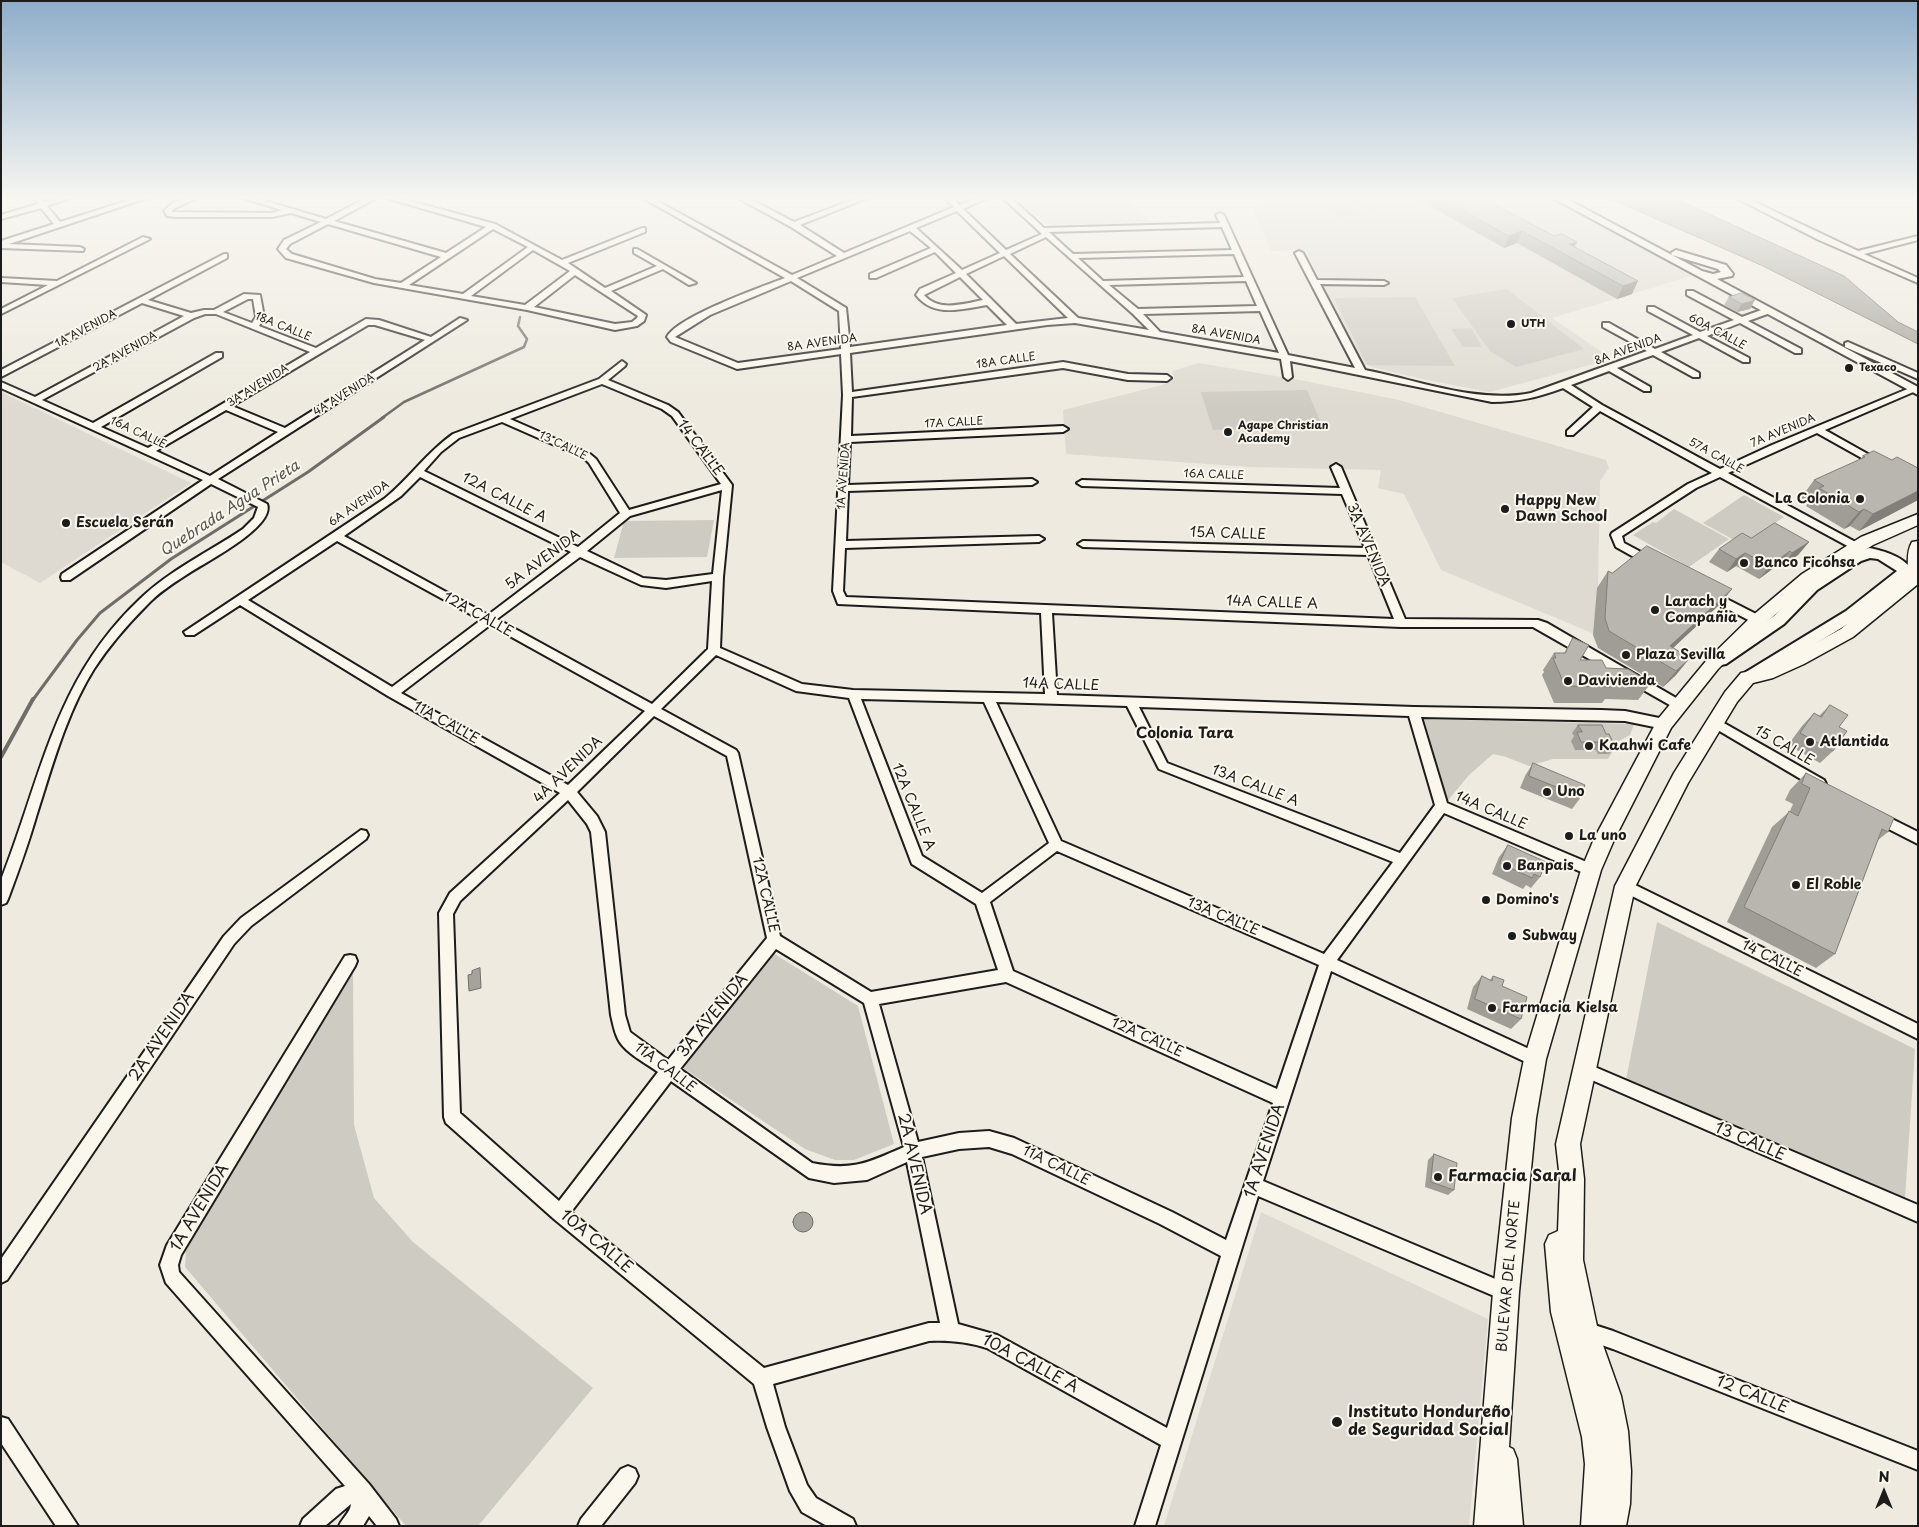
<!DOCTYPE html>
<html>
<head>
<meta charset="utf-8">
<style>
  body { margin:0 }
  #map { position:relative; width:1919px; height:1527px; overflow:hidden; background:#eeeadf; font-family:"Playpen Sans",sans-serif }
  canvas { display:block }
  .frame { position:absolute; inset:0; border:2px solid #1c1c1c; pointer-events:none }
  .north { position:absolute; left:1859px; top:1467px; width:50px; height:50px; -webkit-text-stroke:4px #fbf7ec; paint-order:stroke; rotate:0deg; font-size:14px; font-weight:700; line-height:20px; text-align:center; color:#1c1c1c }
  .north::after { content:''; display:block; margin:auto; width:18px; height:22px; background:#1c1c1c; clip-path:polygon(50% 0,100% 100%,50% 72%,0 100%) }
</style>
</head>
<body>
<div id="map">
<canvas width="1919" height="1527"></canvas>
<div class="frame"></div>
<div class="north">N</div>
</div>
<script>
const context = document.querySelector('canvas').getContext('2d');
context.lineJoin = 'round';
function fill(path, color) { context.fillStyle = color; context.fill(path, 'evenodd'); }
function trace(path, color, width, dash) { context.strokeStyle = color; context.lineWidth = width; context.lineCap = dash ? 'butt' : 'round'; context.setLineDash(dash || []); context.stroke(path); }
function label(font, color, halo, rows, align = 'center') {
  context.font = font + ' "Playpen Sans",sans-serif'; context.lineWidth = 4; context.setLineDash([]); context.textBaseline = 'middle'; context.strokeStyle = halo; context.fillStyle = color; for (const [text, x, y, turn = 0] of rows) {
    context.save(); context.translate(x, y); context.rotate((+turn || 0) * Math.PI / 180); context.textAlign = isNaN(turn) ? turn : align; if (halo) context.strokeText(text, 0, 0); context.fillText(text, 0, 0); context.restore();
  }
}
fill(new Path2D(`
  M1011,197H1122L1152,223L1050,225Z
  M1274,197H1549L1695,275L1552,318L1612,359L1490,392L1427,380L1375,368L1361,363L1305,250L1271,251L1252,207Z
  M1199,363L1305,381L1399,400L1606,460L1609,468L1600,481L1597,635L1441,570L1404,494L1378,488L1381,470L1250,467L1066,454L1063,410L1162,385L1174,379L1172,371Z
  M1,392L191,483L40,583L1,562Z
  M1261,1212L1488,1319L1469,1526H1164Z`), '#dedad1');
fill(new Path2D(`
  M1345,197H1371L1386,206L1370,211Z
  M1331,199L1357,213L1342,218L1316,203Z
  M1507,289L1584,349L1516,367L1490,351L1452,298Z
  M1415,297L1455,366L1367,365L1334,298Z
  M1471,328L1482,347H1463L1451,329Z
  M1307,390L1323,428L1213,430L1201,392Z
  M1744,495L1784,517L1743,545L1703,523Z
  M1674,509L1729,539L1689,567L1633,535L1653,522L1656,523Z
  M714,520L707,557L614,558L624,521Z
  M1422,719L1634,724L1630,735L1619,741L1608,759H1553L1529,766L1506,757L1493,754L1469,775L1445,804Z
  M1657,922L1915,1049L1904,1213L1624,1090Z
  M773,953L858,1006L894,1144L854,1160H835L805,1149L683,1068Z
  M353,973L354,1125L374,1198L413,1242L593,1388L478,1526H406L185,1267L186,1251L196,1233Z`), '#ceccc2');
const water = new Path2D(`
  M1607,197H1672L1844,276L1898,322L1918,332V344L1763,266Z
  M480,968L481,988L469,991L468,975L472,974V971Z
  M793 1222a10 10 0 1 1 20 0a10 10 0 1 1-20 0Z`);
fill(water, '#a6a39d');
trace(water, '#6f6d69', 1);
trace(new Path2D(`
  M382,418L404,402L524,347L527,339L518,326L520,317`), '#6f6d69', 2.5);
trace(new Path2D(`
  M32,701L77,640L100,613L171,559L308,472L384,417`), '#6f6d69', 3);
trace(new Path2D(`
  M1,757L33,699`), '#6f6d69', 4);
const minor = new Path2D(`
  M33,197H41L44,202L61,197H73L47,206L60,222L139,197H150L9,244L80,247L84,249L83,251L1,248V241L54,224L41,208L1,219V215L38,204Z
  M188,197H200L173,209L172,212L272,213L282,210L240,197H252L326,219L368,197H378L334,221L446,253L486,227L383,197H395L495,224L562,260L642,228H645V232L568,263L605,288L657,266L634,253V249H637L696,283L689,285L663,269L611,291L646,315L644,321L637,326L615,330L527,310L374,283L286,258L278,249L284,240L321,222L291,213L272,217H177L167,216L164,211L174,202ZM328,224L441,257L401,283L375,279L292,254L286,249L290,244ZM493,229L528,247L463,294L409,285ZM533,250L570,271L525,305L471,296ZM575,275L638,316L637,318L632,322L615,324L534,307Z
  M641,197H650L792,275L837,256L791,227L736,197H746L794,222L860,197H870L800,225L844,253L954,207L943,197H951L960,205L979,197H989L963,209L1006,250L1042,234L1002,197H1010L1044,228L1220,223L1216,215L1220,213L1224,215L1288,355L1355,368L1295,253L1299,251L1303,253L1317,280L1384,281L1388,283L1384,285L1320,284L1365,370C1417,380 1479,404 1531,393L1647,351L1603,327V323H1609L1655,349L1693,335L1648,311V307H1654L1700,332L1734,320L1687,295V291H1693L1742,317L1764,309H1770V313L1748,321L1801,349V353H1795L1740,323L1707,336L1749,358V362H1743L1699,338L1661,352L1699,373V377H1693L1653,355L1617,368L1650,387V391H1644L1609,371L1571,385L1602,405L1720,469L1772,445L1910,388L1913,387L1918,390L1825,430L1882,462V466H1876L1817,433L1728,473L1861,545L1862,547L1861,549H1853L1720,477L1696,488L1622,536L1624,543L1654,559L1655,562L1650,566L1616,547L1611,535L1612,533L1688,484L1712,473L1600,411L1573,435H1567V431L1593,407L1563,388C1538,397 1519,402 1492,402L1290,361L1292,377L1288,380L1284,377L1281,359L1075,323L1047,325L850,353L852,392L1063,362L1128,374L1167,375L1171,378L1167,381L1128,380L1063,368L852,397L851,436L1063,426L1068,429L1063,432L850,442L848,485L1032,479L1037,482L1032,485L848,491L846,541L1039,536L1044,539L1039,542L845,548L843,591L846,597L1394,619L1368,555L1083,547L1078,544L1083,541L1365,548L1342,494L1082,486L1077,483L1082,480L1340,488L1331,467L1336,464L1341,467L1405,619L1538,620L1547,623L1683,702L1685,705L1679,710L1675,708L1533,627H1401L1052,613L1057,695L1414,707L1601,710L1625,711L1664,719L1668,721L1670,724L1668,727L1664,729L1625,721L1421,717L1447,803L1596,866L1598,870L1596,874L1591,876L1586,874L1444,813L1337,960L1540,1054L1543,1059L1540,1064L1535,1066L1530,1064L1331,971L1263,1181L1512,1286L1515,1292L1512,1298L1506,1301L1258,1196L1155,1526H1135L1161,1445L987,1348C968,1342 949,1340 929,1341L773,1384L785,1427L807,1485L816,1498L853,1519L856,1526H827L802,1512L790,1491L767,1427L754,1384L554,1219L446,1123L444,1117L439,913L450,893L560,793L388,696L240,605L194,635H186L184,632L384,499C409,479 427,452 453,434L599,379L622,361L626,364L625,366L608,380L668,405L678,412L732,485L723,577L720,648L802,684L853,690L1045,694L1041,613L838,604L833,591L843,395L841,354L737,369L671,342L667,337C677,317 761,287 785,278ZM957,211L1000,253L962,270L916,228ZM1222,227L1232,250L1073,254L1049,232ZM910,231L931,248L870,274V278H876L935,252L956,273L920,289L916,295C934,318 962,309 987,305L1007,325L850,347L846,308L797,278ZM1046,237L1133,314L1149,330L1078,318L1010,254ZM1234,254L1244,277L1103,281L1078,258ZM1004,256L1068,318L1016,324L966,274ZM960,277L983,300C963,304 939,312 924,295ZM791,281L839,311L841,349L738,363L675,337L710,315ZM1246,281L1257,306L1138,309L1109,285ZM1260,311L1279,353L1160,332L1143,314ZM602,384L662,409L672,416L721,484L629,510L596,459L590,454L510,419ZM502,422L584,458L589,463L620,513L578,547L424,471L441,452L459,438ZM420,477L571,552L488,615L344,536L401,496ZM722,490L713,574L666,580L643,578L587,551L630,516ZM337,541L481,620L392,687L248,600ZM580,557L641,585L666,588L712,581L708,649L652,704L497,619ZM490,625L645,711L568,785L401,693ZM716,655L796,691L849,698L912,864L976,904L998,970L871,992L780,936L738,753L736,750L661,709ZM861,699L984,702L1049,843L982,893L922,856ZM996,702L1127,706L1159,769L1393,862L1324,954L1061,841ZM1139,707L1409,716L1435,805L1400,853L1167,763ZM654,716L727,756L767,938L668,1060L630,1032L625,1015L605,832L597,816L577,792ZM568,800L587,824L591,832L611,1015C613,1023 614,1031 618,1039C625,1053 646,1063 658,1072L559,1201L460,1113L453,914L460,901ZM1057,851L1319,965L1277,1089L1013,971L990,902ZM776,949L864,1003L904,1147C867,1163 853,1171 812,1163L680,1069ZM1006,982L1273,1103L1226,1240L1172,1212L1014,1138L989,1131L959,1133L918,1142L879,1004ZM671,1081L809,1178L834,1183L867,1180L907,1162L940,1323H929L764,1368L571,1212ZM989,1147L1012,1154L1160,1224L1221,1256L1167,1428L997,1335L958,1324L922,1157L959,1149Z
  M1734,197H1744L1858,251L1918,236V240L1864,254L1918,278V283L1819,240Z
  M143,237L150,239L1,314V309L48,285L1,282V278L57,281Z
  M224,254H227V258L148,300L191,313L204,310H214L244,294L260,295L264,317L259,326L316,348L366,319L379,320L431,337L460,318L467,320L218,479L267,504C276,527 202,564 186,575C172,584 158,593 147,605C127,625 109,646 94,669C66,714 52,767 36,817C28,845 18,872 8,899L6,903L1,905V880C42,776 54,680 140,599C170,570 209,552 243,529L254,518L258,507L211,484L70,580H62L61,577L62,574L203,480L1,388V382L35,397L184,316L142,303L1,377V370ZM248,299H253L256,317L252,323L223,312ZM205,314H216L310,352L148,448L101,427L222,357V353H216L93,423L42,400L194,318ZM368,325H375L425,340L285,428L232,406ZM226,410L278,432L210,476L156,451Z
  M1848,342L1918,373V379L1845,347V343Z
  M1707,589L1762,617L1764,620L1762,623H1754L1703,596L1702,593L1703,590Z
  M1715,718L1824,780L1826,784L1824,788H1816L1711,726L1709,723L1711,720Z
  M1876,811L1918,832V844L1871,820L1870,816L1871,812Z
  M361,830L366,831L368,835L366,839L251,926L234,944L7,1280L1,1283V1259L224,936L241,918Z
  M1625,880L1918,1024V1039L1620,890L1618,886L1620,882Z
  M350,955L355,956L357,961L355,966L181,1255L178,1265L179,1272L369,1484L396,1519L399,1526H377L369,1516L363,1526H339C343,1517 350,1513 351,1504L325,1526H300L303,1519L336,1489L345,1486L166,1283L160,1265L167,1245L345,956Z
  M1583,1062L1918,1205V1222L1578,1074L1575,1069L1578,1064Z
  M1585,1322L1613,1331L1918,1451V1470L1613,1349L1579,1337L1576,1331L1579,1325Z
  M1,1417L8,1419L78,1526H56L1,1443Z
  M628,1466L635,1469L638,1476L635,1483L601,1526H578L581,1519L621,1469Z`);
const major = new Path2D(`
  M1551,197H1563L1702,271L1713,274L1721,272L1718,269L1672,255L1671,253L1676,250L1726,265L1733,274L1732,276L1717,279L1918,387V395Z
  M1869,548C1885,551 1904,557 1913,571L1893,590L1856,619L1756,680L1751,682L1746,680L1743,676L1746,672L1846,611L1897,571L1878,559L1870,558L1861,561L1817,590L1784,624L1726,664L1721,665L1716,664L1713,660L1716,656L1774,616L1807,584L1851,555Z`);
const highway = new Path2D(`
  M1918,514V525L1873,545L1814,582L1764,624L1718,669L1671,728L1614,840L1601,870L1546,1059L1536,1118L1519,1292L1509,1447L1513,1449L1517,1459L1523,1526H1474L1493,1292L1512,1118L1524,1059L1581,870L1594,839L1658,719L1706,661L1752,616L1802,574L1861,537Z
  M1918,541V584L1853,637L1804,664L1773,678L1753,683L1737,702L1688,783L1635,887L1580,1144L1584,1179L1583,1260L1598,1331L1621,1396L1628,1431L1631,1471L1630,1504L1626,1526H1581L1585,1464L1582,1437L1551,1312L1545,1244L1549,1235L1558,1231L1560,1179L1556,1144L1615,886L1674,773L1725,692L1741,673L1763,668L1792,656L1841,629L1906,576C1910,564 1905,554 1912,542Z`);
trace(minor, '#1c1c1c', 4);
trace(major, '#1c1c1c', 4);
trace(highway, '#1c1c1c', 3);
fill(minor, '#fbf7ec');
fill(major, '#fbf7ec');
fill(highway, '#fbf7ec');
fill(new Path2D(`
  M1414,197H1481L1574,247L1632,294L1617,299L1517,243L1504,248Z
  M1729,297L1750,309L1737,312L1724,305Z
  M1863,456L1892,460L1918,468V500L1859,531L1850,526L1844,529L1806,506L1808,502L1801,498L1814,480L1860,460Z
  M1751,538L1809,542L1798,555L1782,566L1779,564L1759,579L1736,566L1727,572L1709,562L1719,549Z
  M1608,571L1612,573L1732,589L1718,606L1673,648L1676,675L1663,687L1598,648L1593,635L1597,588Z
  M1573,638L1580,660L1651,683L1638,700L1605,699L1602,703H1554L1542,675L1544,672L1543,670L1554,653H1564Z
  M1830,705L1839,727L1833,751L1820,763L1788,745L1802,726L1814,713L1819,716Z
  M1578,725L1606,734L1615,746L1609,754H1598L1596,750H1575L1571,741L1574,736L1572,733Z
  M1533,763L1581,797L1572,809L1520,788L1525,776Z
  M1806,773L1888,832L1878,840L1835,954L1816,968L1727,922L1772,827L1790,811L1793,804L1785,800L1790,790Z
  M1508,845L1540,877L1531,888L1526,885L1523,889L1492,874L1499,857Z
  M1482,976L1490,980L1493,976L1502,986L1521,1019L1511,1029L1467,1009L1473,987Z
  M1434,1154L1454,1190L1448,1195L1425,1187L1428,1160Z`), '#9f9d96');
fill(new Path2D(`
  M1522,231L1517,243L1504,248L1509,236Z
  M1577,242L1571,254L1569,244Z
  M1638,281L1632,294L1617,299L1623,286Z
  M1755,300L1750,309L1737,312L1742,304Z
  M1918,491V500L1859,531L1873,514Z
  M1864,509L1850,526L1844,529L1859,512Z
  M1809,542L1798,555L1782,566L1792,553Z
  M1790,551L1779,564L1759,579L1770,566Z
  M1745,553L1736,566L1727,572L1736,559Z
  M1732,589L1718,606L1659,661L1670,646Z
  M1690,658L1676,675L1663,687L1676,671Z`), '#827f7a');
const building = new Path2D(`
  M1439,197H1481L1554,236L1562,234L1577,242L1569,244L1638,281L1623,286L1522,231L1509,236Z
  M1742,293L1755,300L1742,304L1729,297Z
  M1874,451L1892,460L1897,457L1918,468V491L1873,514L1864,509L1859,512L1819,488L1824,486L1814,480L1865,457L1863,456Z
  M1775,523L1809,542L1792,553L1790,551L1770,566L1745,553L1736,559L1719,549L1742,533L1751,538Z
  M1647,546L1732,589L1670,646L1690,658L1676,671L1609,631L1605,618L1608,571L1612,573Z
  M1573,638L1589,645L1580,660H1602L1606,668L1628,669L1651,683L1612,682L1615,687L1565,686L1553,658H1556L1554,653H1565Z
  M1830,705L1848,715L1839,727L1847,731L1833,751L1800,733L1814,713L1821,717Z
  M1578,725H1602L1606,734H1609L1615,746H1604L1602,742H1581L1577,732H1582Z
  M1533,763L1585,785L1581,797L1529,776Z
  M1806,773L1894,818L1888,832L1882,829L1835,954L1744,907L1789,811L1798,816L1810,788L1802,784Z
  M1508,845L1546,862L1540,877L1534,874L1532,878L1500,863Z
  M1482,976L1492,981L1493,976L1504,980L1502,986L1527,997L1521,1019L1475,999Z
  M1434,1154L1457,1163L1454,1190L1431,1182Z`);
fill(building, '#b9b6af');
trace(building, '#827f7a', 1);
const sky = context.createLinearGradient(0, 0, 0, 411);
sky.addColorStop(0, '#8dadca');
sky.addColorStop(0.48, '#f7f6f1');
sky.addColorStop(1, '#f7f6f100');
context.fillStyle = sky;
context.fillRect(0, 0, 1919, 411);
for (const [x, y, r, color] of [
  [1511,324,5,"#1c1c1c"],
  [1849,368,5,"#1c1c1c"],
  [1228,432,5,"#1c1c1c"],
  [1860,499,5,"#1c1c1c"],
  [1505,509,5,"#1c1c1c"],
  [66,523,5,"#1c1c1c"],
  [1744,563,5,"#1c1c1c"],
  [1655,610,5,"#1c1c1c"],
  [1626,655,5,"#1c1c1c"],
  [1568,681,5,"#1c1c1c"],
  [1810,742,5,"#1c1c1c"],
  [1589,746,5,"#1c1c1c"],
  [1547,792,5,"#1c1c1c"],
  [1569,836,5,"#1c1c1c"],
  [1507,866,5,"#1c1c1c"],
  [1796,885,5,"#1c1c1c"],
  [1486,900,5,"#1c1c1c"],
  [1512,936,5,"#1c1c1c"],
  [1492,1008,5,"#1c1c1c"],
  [1438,1177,5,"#1c1c1c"],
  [1337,1422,6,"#1c1c1c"]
]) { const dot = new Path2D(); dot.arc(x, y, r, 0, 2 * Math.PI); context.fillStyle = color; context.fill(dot); trace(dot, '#fbf7ec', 2); }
label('bold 11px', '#1c1c1c', '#fbf7ec', [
  ["UTH",1521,324],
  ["Texaco",1859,368],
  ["Agape Christian",1238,426],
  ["Academy",1238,439]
], 'left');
label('11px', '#1c1c1c', '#fbf7ec', [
  ["18A CALLE",283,327,22],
  ["1A AVENIDA",86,329,-28],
  ["60A CALLE",1717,332,28],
  ["8A AVENIDA",1226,335,10],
  ["8A AVENIDA",822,343,-8],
  ["8A AVENIDA",1628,350,-20],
  ["2A AVENIDA",125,352,-29],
  ["18A CALLE",1006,361,-8],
  ["3A AVENIDA",258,386,-32],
  ["4A AVENIDA",344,395,-32],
  ["17A CALLE",954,423,-3],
  ["7A AVENIDA",1783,431,-23],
  ["16A CALLE",138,433,25],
  ["13 CALLE",563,446,26],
  ["57A CALLE",1716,456,29],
  ["16A CALLE",1214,475,2],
  ["1A AVENIDA",844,476,-86],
  ["6A AVENIDA",359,504,-35]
]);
label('14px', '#1c1c1c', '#fbf7ec', [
  ["14 CALLE",700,448,53],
  ["12A CALLE A",504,498,27],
  ["15A CALLE",1228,534,2],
  ["3A AVENIDA",1368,545,67],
  ["5A AVENIDA",543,560,-37],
  ["14A CALLE A",1272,603,2],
  ["12A CALLE",478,615,29],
  ["14A CALLE",1061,685,2],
  ["11A CALLE",446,723,29],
  ["15 CALLE",1784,746,30],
  ["4A AVENIDA",568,770,-44],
  ["13A CALLE A",1255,786,21],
  ["12A CALLE A",913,807,68],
  ["14A CALLE",1491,811,23],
  ["12A CALLE",765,895,77],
  ["13A CALLE",1223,917,23],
  ["14 CALLE",1772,959,26],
  ["12A CALLE",1147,1038,24],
  ["11A CALLE",665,1068,37],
  ["11A CALLE",1056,1166,26],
  ["BULEVAR DEL NORTE",1509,1276,-85]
]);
label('bold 14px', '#1c1c1c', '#fbf7ec', [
  ["La Colonia",1850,499,"right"],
  ["Happy New",1515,501],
  ["Dawn School",1515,517],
  ["Escuela Serán",76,523],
  ["Banco Ficohsa",1754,563],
  ["Larach y",1665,602],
  ["Compañia",1665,618],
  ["Plaza Sevilla",1636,655],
  ["Davivienda",1578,681],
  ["Atlantida",1820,742],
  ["Kaahwi Cafe",1599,746],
  ["Uno",1557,792],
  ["La uno",1579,836],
  ["Banpais",1517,866],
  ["El Roble",1806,885],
  ["Domino's",1496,900],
  ["Subway",1522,936],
  ["Farmacia Kielsa",1502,1008]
], 'left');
label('italic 15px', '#5a5956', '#fbf7ec', [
  ["Quebrada Agua Prieta",230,509,-33]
]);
label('bold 15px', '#1c1c1c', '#fbf7ec', [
  ["Colonia Tara",1185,734]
]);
label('16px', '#1c1c1c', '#fbf7ec', [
  ["3A AVENIDA",713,1016,-51],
  ["2A AVENIDA",162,1037,-56],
  ["13 CALLE",1750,1142,23],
  ["1A AVENIDA",1265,1151,-72],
  ["2A AVENIDA",914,1164,77],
  ["1A AVENIDA",200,1208,-59],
  ["10A CALLE",596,1242,40],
  ["10A CALLE A",1030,1364,28],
  ["12 CALLE",1752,1395,22]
]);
label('bold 16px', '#1c1c1c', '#fbf7ec', [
  ["Farmacia Saral",1448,1177],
  ["Instituto Hondureño",1348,1413],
  ["de Seguridad Social",1348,1431]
], 'left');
</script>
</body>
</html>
